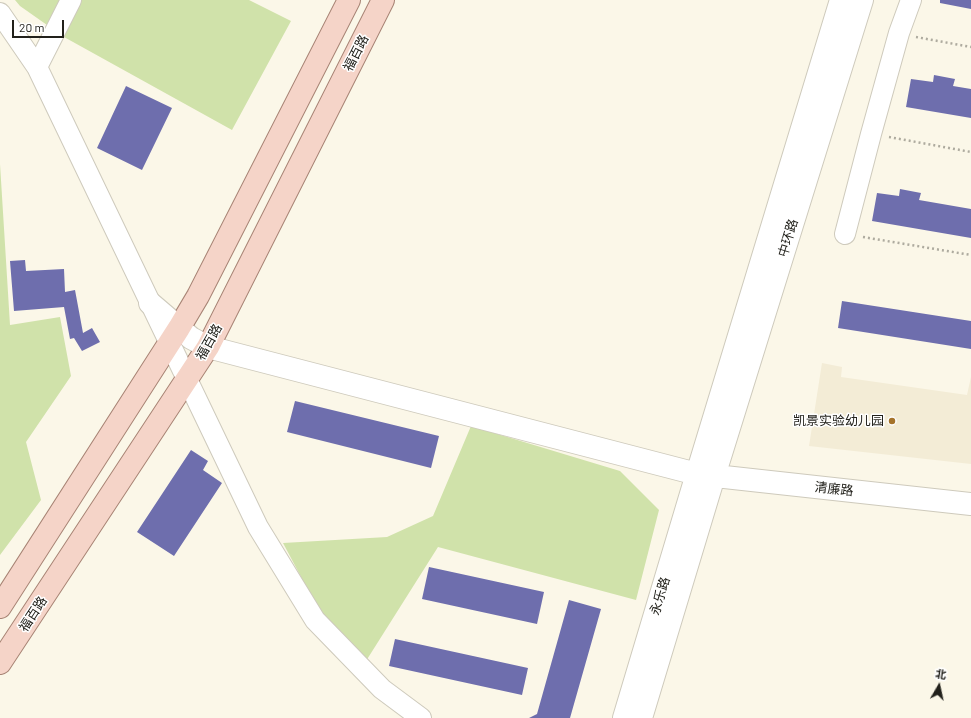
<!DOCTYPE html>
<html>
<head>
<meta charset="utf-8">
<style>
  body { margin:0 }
  #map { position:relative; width:971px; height:718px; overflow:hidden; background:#fbf7e8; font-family:Barlow,"Noto Sans SC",sans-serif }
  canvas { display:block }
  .north { position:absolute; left:919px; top:666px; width:40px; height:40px; -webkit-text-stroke:3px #fff; paint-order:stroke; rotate:9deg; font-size:11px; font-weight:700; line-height:16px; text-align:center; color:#22211b }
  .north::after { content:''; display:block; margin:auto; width:14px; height:18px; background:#22211b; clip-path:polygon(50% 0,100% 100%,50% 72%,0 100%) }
  .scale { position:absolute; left:12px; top:20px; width:52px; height:18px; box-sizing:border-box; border:2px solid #22211b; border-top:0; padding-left:5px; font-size:12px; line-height:14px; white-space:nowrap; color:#22211b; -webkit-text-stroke:3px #fff; paint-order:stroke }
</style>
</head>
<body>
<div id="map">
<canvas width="971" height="718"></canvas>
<div class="north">北</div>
<div class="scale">20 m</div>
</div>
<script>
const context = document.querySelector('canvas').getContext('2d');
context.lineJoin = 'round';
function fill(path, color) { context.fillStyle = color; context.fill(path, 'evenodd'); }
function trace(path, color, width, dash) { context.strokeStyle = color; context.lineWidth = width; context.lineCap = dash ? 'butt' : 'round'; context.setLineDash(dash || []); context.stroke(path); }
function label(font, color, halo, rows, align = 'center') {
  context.font = font + ' Barlow,"Noto Sans SC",sans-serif'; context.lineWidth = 3; context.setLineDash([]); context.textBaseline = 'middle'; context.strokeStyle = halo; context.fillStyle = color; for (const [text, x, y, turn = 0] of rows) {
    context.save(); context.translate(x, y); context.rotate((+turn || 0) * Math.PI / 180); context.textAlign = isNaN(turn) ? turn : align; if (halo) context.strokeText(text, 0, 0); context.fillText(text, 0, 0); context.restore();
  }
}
fill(new Path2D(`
  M822,363L842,367L841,377L967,395L971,377V464L809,446Z`), '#f3ecd6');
fill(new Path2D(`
  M15,0H249L291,21L232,130L64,37L20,6Z
  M0,164L10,325L60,317L71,376L26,442L41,500L0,555Z
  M471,426L620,471L659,510L636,600L438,547L366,661L317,607L283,543L387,537L433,516Z`), '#d0e2aa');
fill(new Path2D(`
  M940,0H971V9L940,3Z
  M934,75L955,79L953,86L971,89V118L906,107L911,79L933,82Z
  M126,86L172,108L142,170L97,148Z
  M900,189L921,193L919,200L971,209V238L872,221L877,193L899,196Z
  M25,260L26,271L64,269L65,292L75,290L83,333L92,328L100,342L82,351L74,338L70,339L64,307L14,311L10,261Z
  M842,301L971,321V349L838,328Z
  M295,401L439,436L431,468L287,432Z
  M191,450L208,461L203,470L222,483L174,556L137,532Z
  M429,567L544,592L537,624L422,599Z
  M569,600L601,609L570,718H529L537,714Z
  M395,639L528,668L522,695L389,666Z`), '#6e6ead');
const street = new Path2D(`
  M0,13L37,67L258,527L315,620L382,689L421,718
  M37,67L71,0
  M845,234L871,134L899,33L911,0`);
const secondary = new Path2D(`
  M150,303L191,338L208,347L697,474L971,504
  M624,718L697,474L841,0
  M641,718L714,476L862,0`);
const primary = new Path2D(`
  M0,607L179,328L198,296L349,0
  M0,663L208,347L383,0`);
trace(street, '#cecabc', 22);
trace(secondary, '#cecabc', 24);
trace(primary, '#a78374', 24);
trace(new Path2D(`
  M916,37L971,47
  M889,137L971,152
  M863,237L971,255`), '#aeab9f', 2.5, [2, 3]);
trace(street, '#fff', 20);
trace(secondary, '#fff', 22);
trace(primary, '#f5d4c8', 22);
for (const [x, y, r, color] of [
  [892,421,4,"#a5732a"]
]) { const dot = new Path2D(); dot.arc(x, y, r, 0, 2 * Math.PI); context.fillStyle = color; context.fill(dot); trace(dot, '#fff', 1.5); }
label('13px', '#22211b', '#fff', [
  ["福百路",356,53,-63],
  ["中环路",788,238,-73],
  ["福百路",209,342,-61],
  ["清廉路",834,489,6],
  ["永乐路",660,596,-73],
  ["福百路",33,614,-57]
]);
label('13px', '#22211b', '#fff', [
  ["凯景实验幼儿园",884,421]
], 'right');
</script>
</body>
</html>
